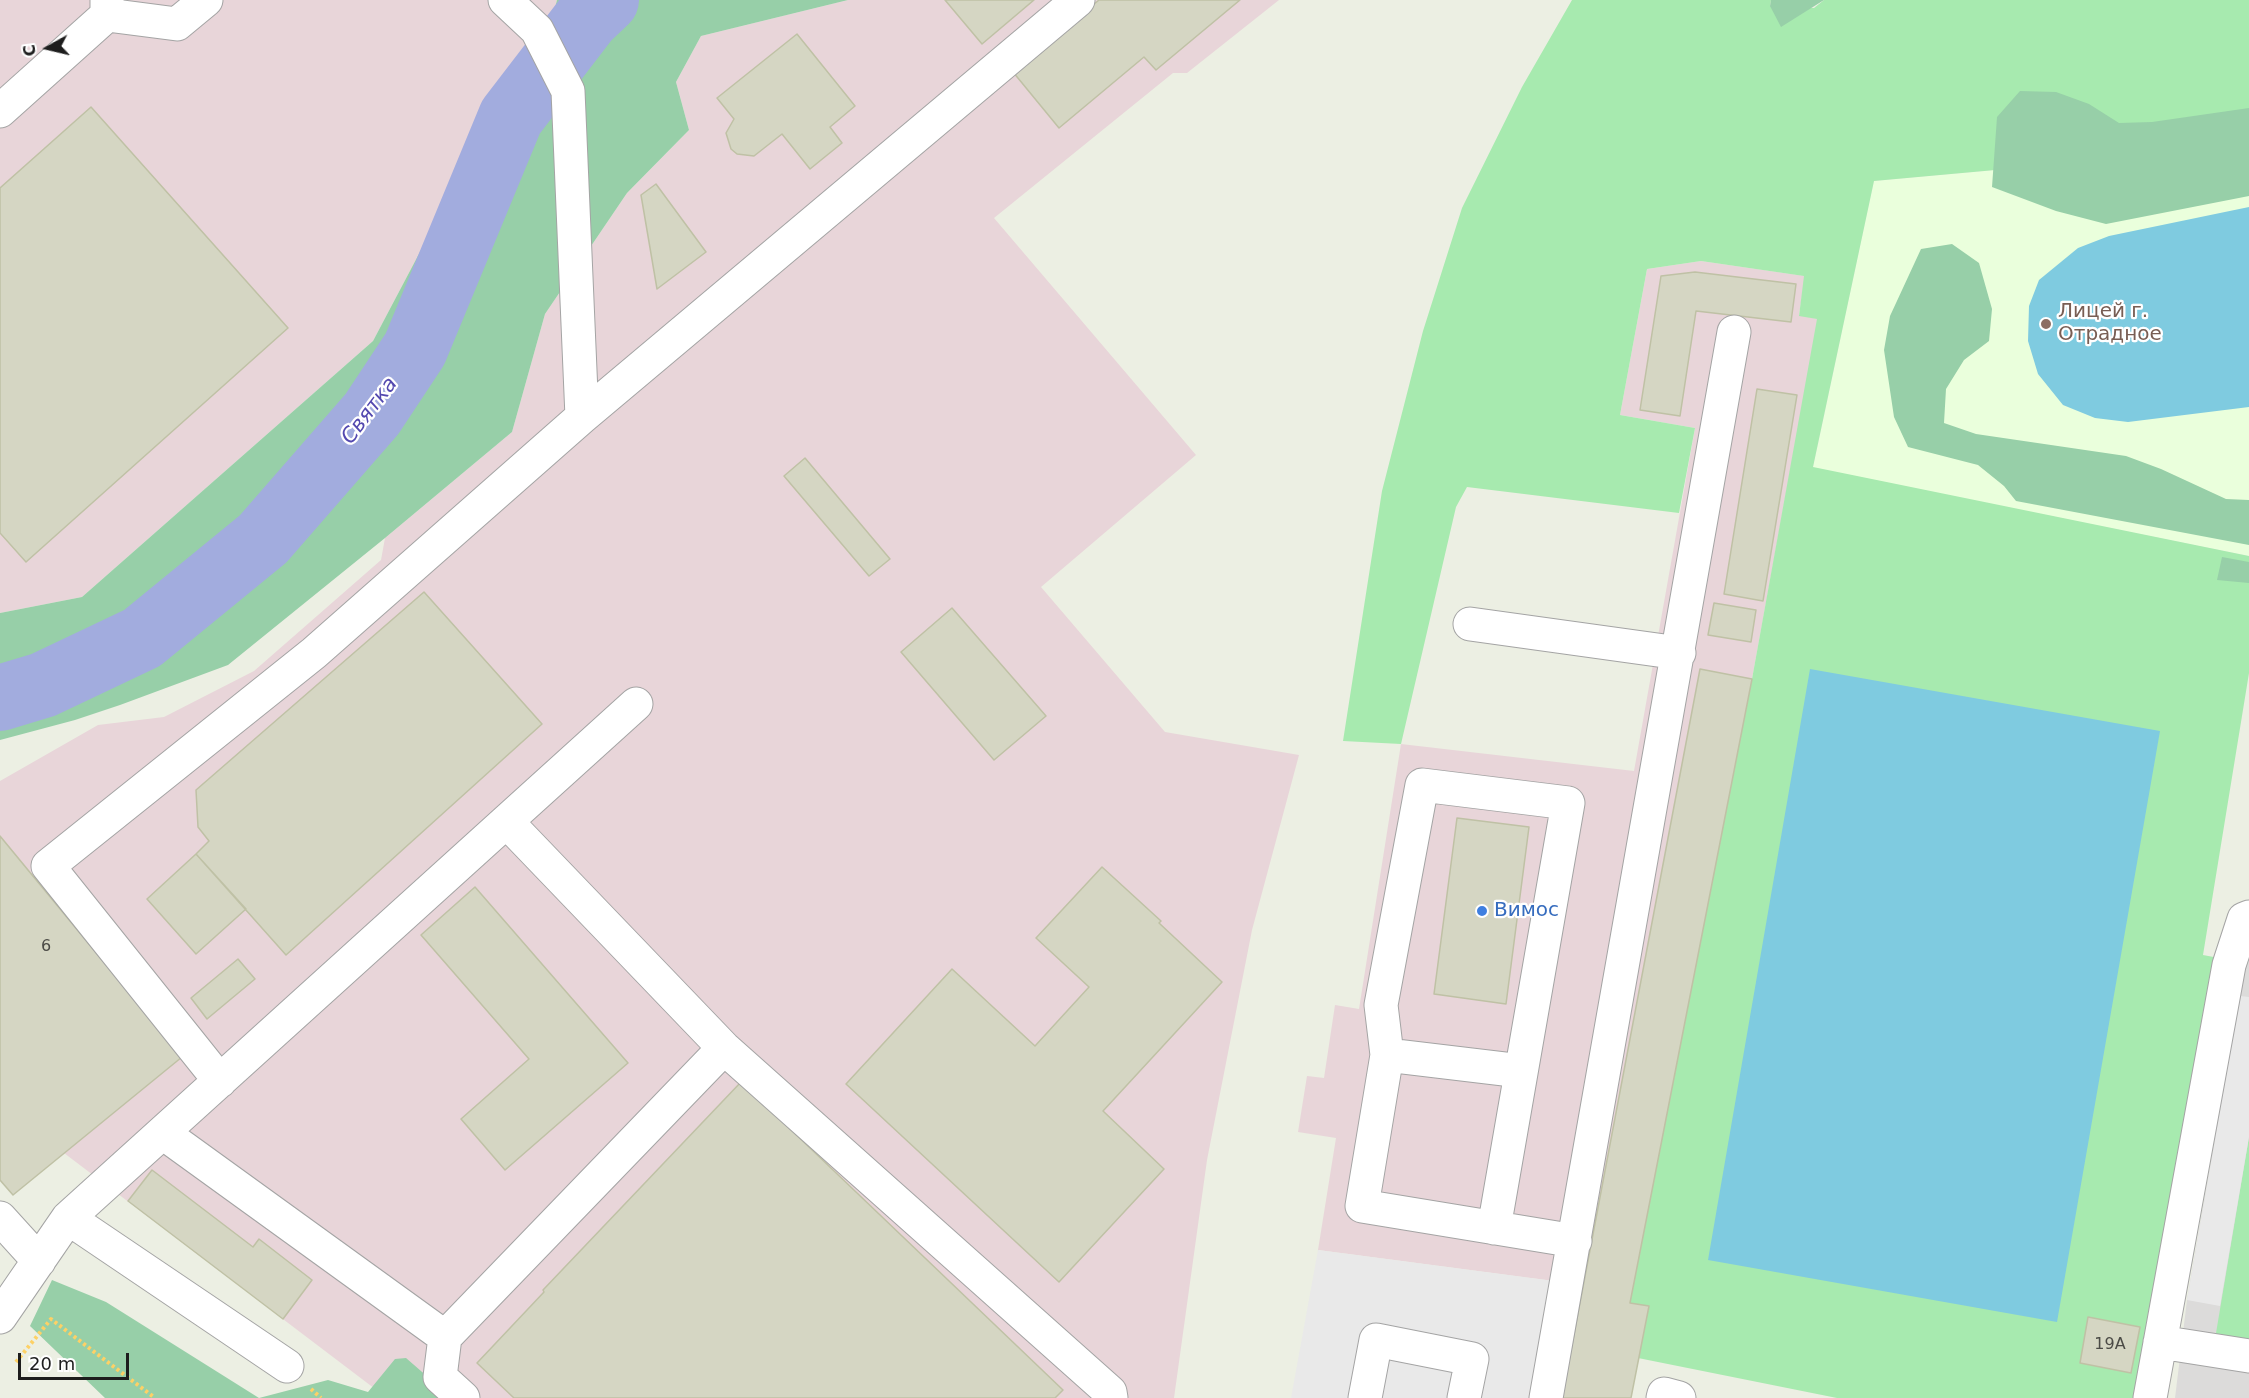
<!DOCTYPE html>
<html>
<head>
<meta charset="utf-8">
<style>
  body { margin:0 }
  #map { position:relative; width:2249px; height:1398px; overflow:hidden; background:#ecefe3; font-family:"DejaVu Sans",sans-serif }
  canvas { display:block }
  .north { position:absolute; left:18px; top:18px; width:60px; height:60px; -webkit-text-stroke:4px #fff; paint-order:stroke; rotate:262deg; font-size:16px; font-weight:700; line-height:24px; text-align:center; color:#1d1d1d }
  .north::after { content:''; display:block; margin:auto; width:21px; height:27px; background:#1d1d1d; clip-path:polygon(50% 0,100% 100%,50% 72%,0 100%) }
  .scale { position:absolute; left:18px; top:1353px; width:111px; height:27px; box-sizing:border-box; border:3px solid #1d1d1d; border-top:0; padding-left:8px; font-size:18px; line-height:21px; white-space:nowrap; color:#1d1d1d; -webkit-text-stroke:4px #fff; paint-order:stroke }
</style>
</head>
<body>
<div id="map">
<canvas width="2249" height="1398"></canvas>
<div class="north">С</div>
<div class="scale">20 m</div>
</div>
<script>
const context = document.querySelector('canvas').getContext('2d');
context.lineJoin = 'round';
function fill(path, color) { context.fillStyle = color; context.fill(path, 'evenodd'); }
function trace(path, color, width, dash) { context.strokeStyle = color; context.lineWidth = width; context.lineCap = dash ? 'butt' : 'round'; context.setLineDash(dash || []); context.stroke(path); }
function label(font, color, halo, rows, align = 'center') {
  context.font = font + ' "DejaVu Sans",sans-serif'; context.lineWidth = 4.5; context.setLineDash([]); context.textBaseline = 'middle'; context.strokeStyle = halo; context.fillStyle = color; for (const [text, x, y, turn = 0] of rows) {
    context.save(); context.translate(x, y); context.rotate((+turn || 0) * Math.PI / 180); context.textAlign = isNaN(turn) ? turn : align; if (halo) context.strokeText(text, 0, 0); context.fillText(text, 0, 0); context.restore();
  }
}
fill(new Path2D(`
  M2249,942V1398H2175L2187,1300Z`), '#dcdbda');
fill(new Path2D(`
  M0,0H557L553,16L537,30L373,341L82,597L0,613Z
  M848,0H1279L1187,73H1173L994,218L1196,455L1041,587L1165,732L1299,755L1252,930L1207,1160L1174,1398H387L64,1153L13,1195L0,1180V781L98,725L164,717L254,671L381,560L385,538L512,432L545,314L627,193L689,130L676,82L701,36Z
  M1701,261L1805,276L1799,315L1818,319L1752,679L1630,1302L1649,1306L1631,1398H1528L1553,1281L1318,1250L1336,1138L1298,1132L1307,1076L1324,1078L1335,1005L1359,1009L1401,744L1634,771L1695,428L1620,415L1647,269Z`), '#e8d5d9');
fill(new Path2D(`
  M2249,147V556L1813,468L1874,181Z`), '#eaffdc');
fill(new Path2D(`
  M1572,0H1771L1770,6L1814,8L1824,0H2249V147L1874,181L1813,467L2249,556V673L2203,955L2219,958L2141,1398H1837L1638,1358L1649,1307L1630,1303L1752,679L1817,319L1799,316L1804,276L1701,261L1647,269L1620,415L1695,428L1679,513L1467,487L1456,507L1401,744L1343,741L1382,491L1423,331L1462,208L1522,87Z
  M2249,1137V1344L2215,1339Z`), '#a7eaaf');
fill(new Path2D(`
  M557,0H848L701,36L676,82L689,130L627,193L545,314L512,432L385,538L228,665L120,705L75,720L0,740V613L82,597L373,341L537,30L553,16Z
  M1771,0H1824L1781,27L1770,6Z
  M2020,91L2056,92L2089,104L2119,123L2152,122L2249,108V196L2106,224L2056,211L1992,187L1997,117Z
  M1952,244L1979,263L1992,309L1989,341L1964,360L1946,389L1944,423L1976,434L2126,456L2161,469L2226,499L2249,500V545L2016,501L2004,486L1978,465L1908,447L1894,417L1884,350L1890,316L1921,249Z
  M2222,557L2249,562V583L2217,580Z
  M52,1280L106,1302L259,1398L328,1380L368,1392L395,1359L406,1358L452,1398H105L30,1326Z`), '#97cfa8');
fill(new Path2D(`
  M2249,207V407L2128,422L2095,418L2063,405L2038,374L2028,341L2029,306L2039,280L2078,248L2109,236Z
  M1810,669L2160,731L2057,1322L1708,1260Z`), '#7fcbe0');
fill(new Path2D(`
  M2240,996L2249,997V1137L2220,1306L2187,1300Z
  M1318,1250L1554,1281L1528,1398H1291Z`), '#e9e9e9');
trace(new Path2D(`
  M0,698L43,685L142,638L263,539L372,414L415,349L511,117L587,18L606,0`), '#a2acde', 66);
const building = new Path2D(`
  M945,0H1034L982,44Z
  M1099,0H1240L1156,70L1144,57L1059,128L1013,72Z
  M797,34L855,106L830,127L842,143L810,169L782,134L754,156L737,154L731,149L726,133L734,119L717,98Z
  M91,107L288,328L26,562L0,533V188Z
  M656,184L706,252L657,289L641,195Z
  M1695,272L1796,284L1791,322L1696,311L1680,416L1640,410L1661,276Z
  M1757,389L1797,395L1763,601L1724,594Z
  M805,458L890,559L869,576L784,476Z
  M424,592L542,724L286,955L196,854L209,841L198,827L196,790Z
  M1714,603L1756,610L1751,642L1708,635Z
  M952,608L1046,716L994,760L901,652Z
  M1700,669L1752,679L1630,1303L1649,1306L1631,1398H1562Z
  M1457,818L1529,827L1506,1004L1434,994Z
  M0,836L182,1057L13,1195L0,1180Z
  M196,854L246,909L196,954L147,899Z
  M1102,867L1161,921L1159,923L1222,982L1103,1111L1164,1169L1059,1282L846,1084L952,969L1035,1046L1089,987L1036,938Z
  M475,887L628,1063L505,1170L461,1119L529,1059L421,935Z
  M238,959L255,979L207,1019L191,998Z
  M741,1082L1063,1390L1055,1398H514L477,1363L544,1292L543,1290Z
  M152,1170L253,1247L259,1239L312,1280L283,1319L128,1201Z
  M2088,1317L2140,1327L2131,1373L2080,1363Z`);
fill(building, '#d5d6c3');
trace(building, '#bfc1a5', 1.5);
const minor = new Path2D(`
  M505,0L537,30L568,91L582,417
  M107,15L177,24L206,0
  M0,111L107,15V0
  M1470,624L1679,653
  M507,822L724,1048L1110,1392L1111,1398
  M1387,1055L1521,1071
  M220,1081L48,866L314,653L582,417L1078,0
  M163,1133L445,1337L724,1048
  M0,1218L39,1261
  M68,1218L287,1366
  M1494,1228L1568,803L1422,785L1381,1005L1387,1055L1362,1206L1575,1241
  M0,1317L68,1218L636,704
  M445,1337L440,1377L463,1398
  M2160,1342L2249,1356
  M1365,1398L1376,1340L1472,1359L1464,1398
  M1546,1398L1734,332
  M1663,1398L1664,1394L1679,1398
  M2150,1398L2229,965L2244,919L2249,917`);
trace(minor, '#a4a4a4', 35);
trace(new Path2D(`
  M16,1362L51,1319L155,1398
  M311,1389L321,1398`), '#fdd166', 4, [3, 3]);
trace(minor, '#fff', 33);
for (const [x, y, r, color] of [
  [2046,324,6,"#8d6e63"],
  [1482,911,6,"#3f7fe0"]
]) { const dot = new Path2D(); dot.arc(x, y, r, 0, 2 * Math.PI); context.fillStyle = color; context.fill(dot); trace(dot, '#fff', 2); }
label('16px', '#4b4b46', null, [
  ["6",46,947],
  ["19А",2110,1345]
]);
label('20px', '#785e54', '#fff', [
  ["Лицей г.",2058,312],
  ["Отрадное",2058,335]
], 'left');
label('20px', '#366cbe', '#fff', [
  ["Вимос",1494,911]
], 'left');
label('italic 21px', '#5348af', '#fff', [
  ["Святка",370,411,-53]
]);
</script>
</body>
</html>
